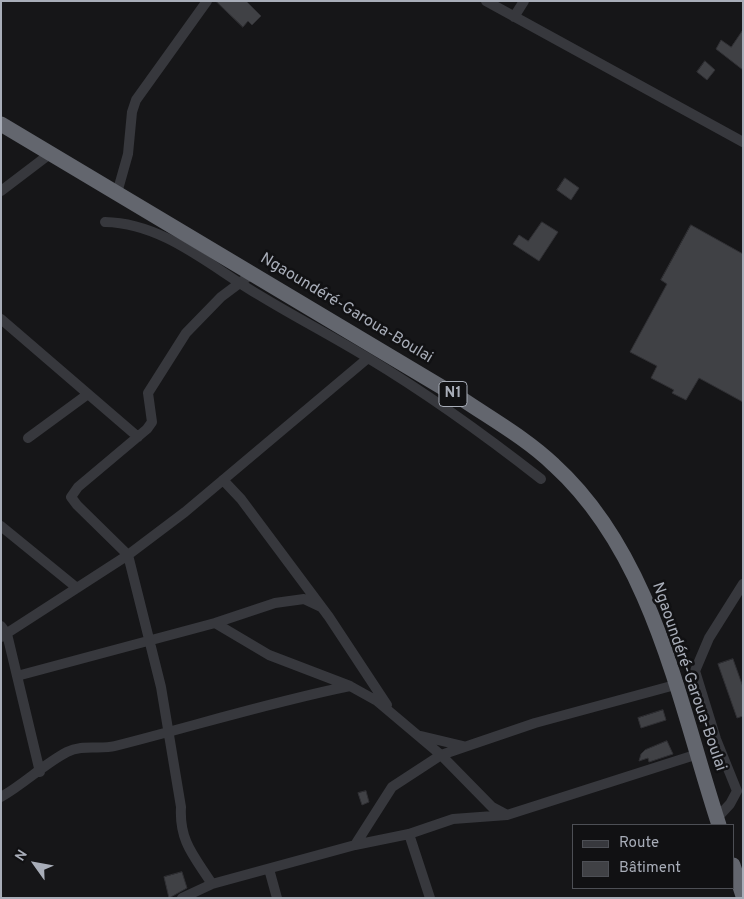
<!DOCTYPE html>
<html>
<head>
<meta charset="utf-8">
<style>
  body { margin:0 }
  #map { position:relative; width:744px; height:899px; overflow:hidden; background:#161618; font-family:Overpass,sans-serif }
  canvas { display:block }
  .frame { position:absolute; inset:0; border:2px solid #a8adb8; pointer-events:none }
  .legend { position:absolute; left:572px; top:824px; width:162px; height:65px; box-sizing:border-box; background:#111113; border:1px solid #4d4f55; margin:0; padding:6px 9px; list-style:none; font-size:15px; color:#a8adb8 }
  .legend li { display:flex; align-items:center; gap:10px; height:25px }
  .legend b { width:25px; border:1px solid #4d4f55 }
  .north { position:absolute; left:10px; top:839px; width:50px; height:50px; -webkit-text-stroke:4px #111113; paint-order:stroke; rotate:302deg; font-size:14px; font-weight:700; line-height:20px; text-align:center; color:#a8adb8 }
  .north::after { content:''; display:block; margin:auto; width:18px; height:22px; background:#a8adb8; clip-path:polygon(50% 0,100% 100%,50% 72%,0 100%) }
</style>
</head>
<body>
<div id="map">
<canvas width="744" height="899"></canvas>
<div class="frame"></div>
<ul class="legend">
<li><b style="height:6px;background:#37383d"></b>Route</li>
<li><b style="height:14px;background:#404145"></b>Bâtiment</li>
</ul>
<div class="north">N</div>
</div>
<script>
const context = document.querySelector('canvas').getContext('2d');
context.lineJoin = 'round';
function fill(path, color) { context.fillStyle = color; context.fill(path, 'evenodd'); }
function trace(path, color, width, dash) { context.strokeStyle = color; context.lineWidth = width; context.lineCap = dash ? 'butt' : 'round'; context.setLineDash(dash || []); context.stroke(path); }
function label(font, color, halo, rows, align = 'center') {
  context.font = font + ' Overpass,sans-serif'; context.lineWidth = 5; context.setLineDash([]); context.textBaseline = 'middle'; context.strokeStyle = halo; context.fillStyle = color; for (const [text, x, y, turn = 0] of rows) {
    context.save(); context.translate(x, y); context.rotate((+turn || 0) * Math.PI / 180); context.textAlign = isNaN(turn) ? turn : align; if (halo) context.strokeText(text, 0, 0); context.fillText(text, 0, 0); context.restore();
  }
}
const building = new Path2D(`
  M216,1H246L261,16L252,25L248,21L243,27Z
  M743,30V70L716,49L721,40L731,47Z
  M705,61L715,70L707,80L697,72Z
  M565,178L579,188L571,200L557,190Z
  M542,222L558,232L539,261L513,244L519,235L528,241Z
  M691,225L743,254V402L699,378L686,400L672,393L674,390L651,378L657,366L630,352L667,284L661,280Z
  M733,659L743,687V716L737,718L718,664Z
  M663,710L666,720L641,728L638,718Z
  M667,741L673,754L649,762L648,758L639,761L641,754L645,750Z
  M366,791L369,802L362,805L358,793Z
  M182,872L187,888L169,898L164,877Z`);
fill(building, '#404145');
trace(building, '#303034', 1);
trace(new Path2D(`
  M486,1L743,142
  M514,17L524,1
  M1,191L51,153
  M117,193L128,154L132,112L136,100L207,1
  M105,222C164,223 211,267 259,295C295,317 332,336 368,358C428,394 486,436 541,479
  M1,319L138,437
  M28,438L88,394
  M223,480L241,499L329,617L387,705
  M1,526L77,588
  M215,623L269,655L350,686L377,701L441,755L492,807L507,815
  M1,626L7,634L40,772
  M1,637L128,555L185,512L368,358
  M17,676L215,623L275,603L304,599L321,607
  M421,736L463,746
  M1,797C24,784 44,764 67,752C82,744 100,750 115,746C194,726 271,702 350,686
  M717,818L730,804L737,791L716,739L695,671L709,638L743,584
  M409,834L430,898
  M355,845L392,787L441,755L535,723L675,685
  M269,869L277,898
  M212,884C195,857 179,842 181,807L161,687L128,555L77,505L71,497L78,487L147,429L152,422L148,393L186,333L221,297L253,273
  M182,898L212,884L355,845L409,834L453,819L507,815L698,754`), '#37383d', 10);
trace(new Path2D(`
  M1,124L465,401C495,421 528,440 554,465C653,555 679,703 719,825
  M733,865L743,896`), '#63666e', 15);
for (const [x, y, w] of [
  [453,394,28]
]) { const box = new Path2D(); box.roundRect(x - w / 2, y - 12.5, w, 25, 4); context.fillStyle = '#111113'; context.fill(box); trace(box, '#a8adb8', 1); }
label('bold 15px', '#a8adb8', null, [
  ["N1",453,394]
]);
label('16px', '#a8adb8', '#111113', [
  ["Ngaoundéré-Garoua-Boulai",346,309,31],
  ["Ngaoundéré-Garoua-Boulai",688,677,71]
]);
</script>
</body>
</html>
